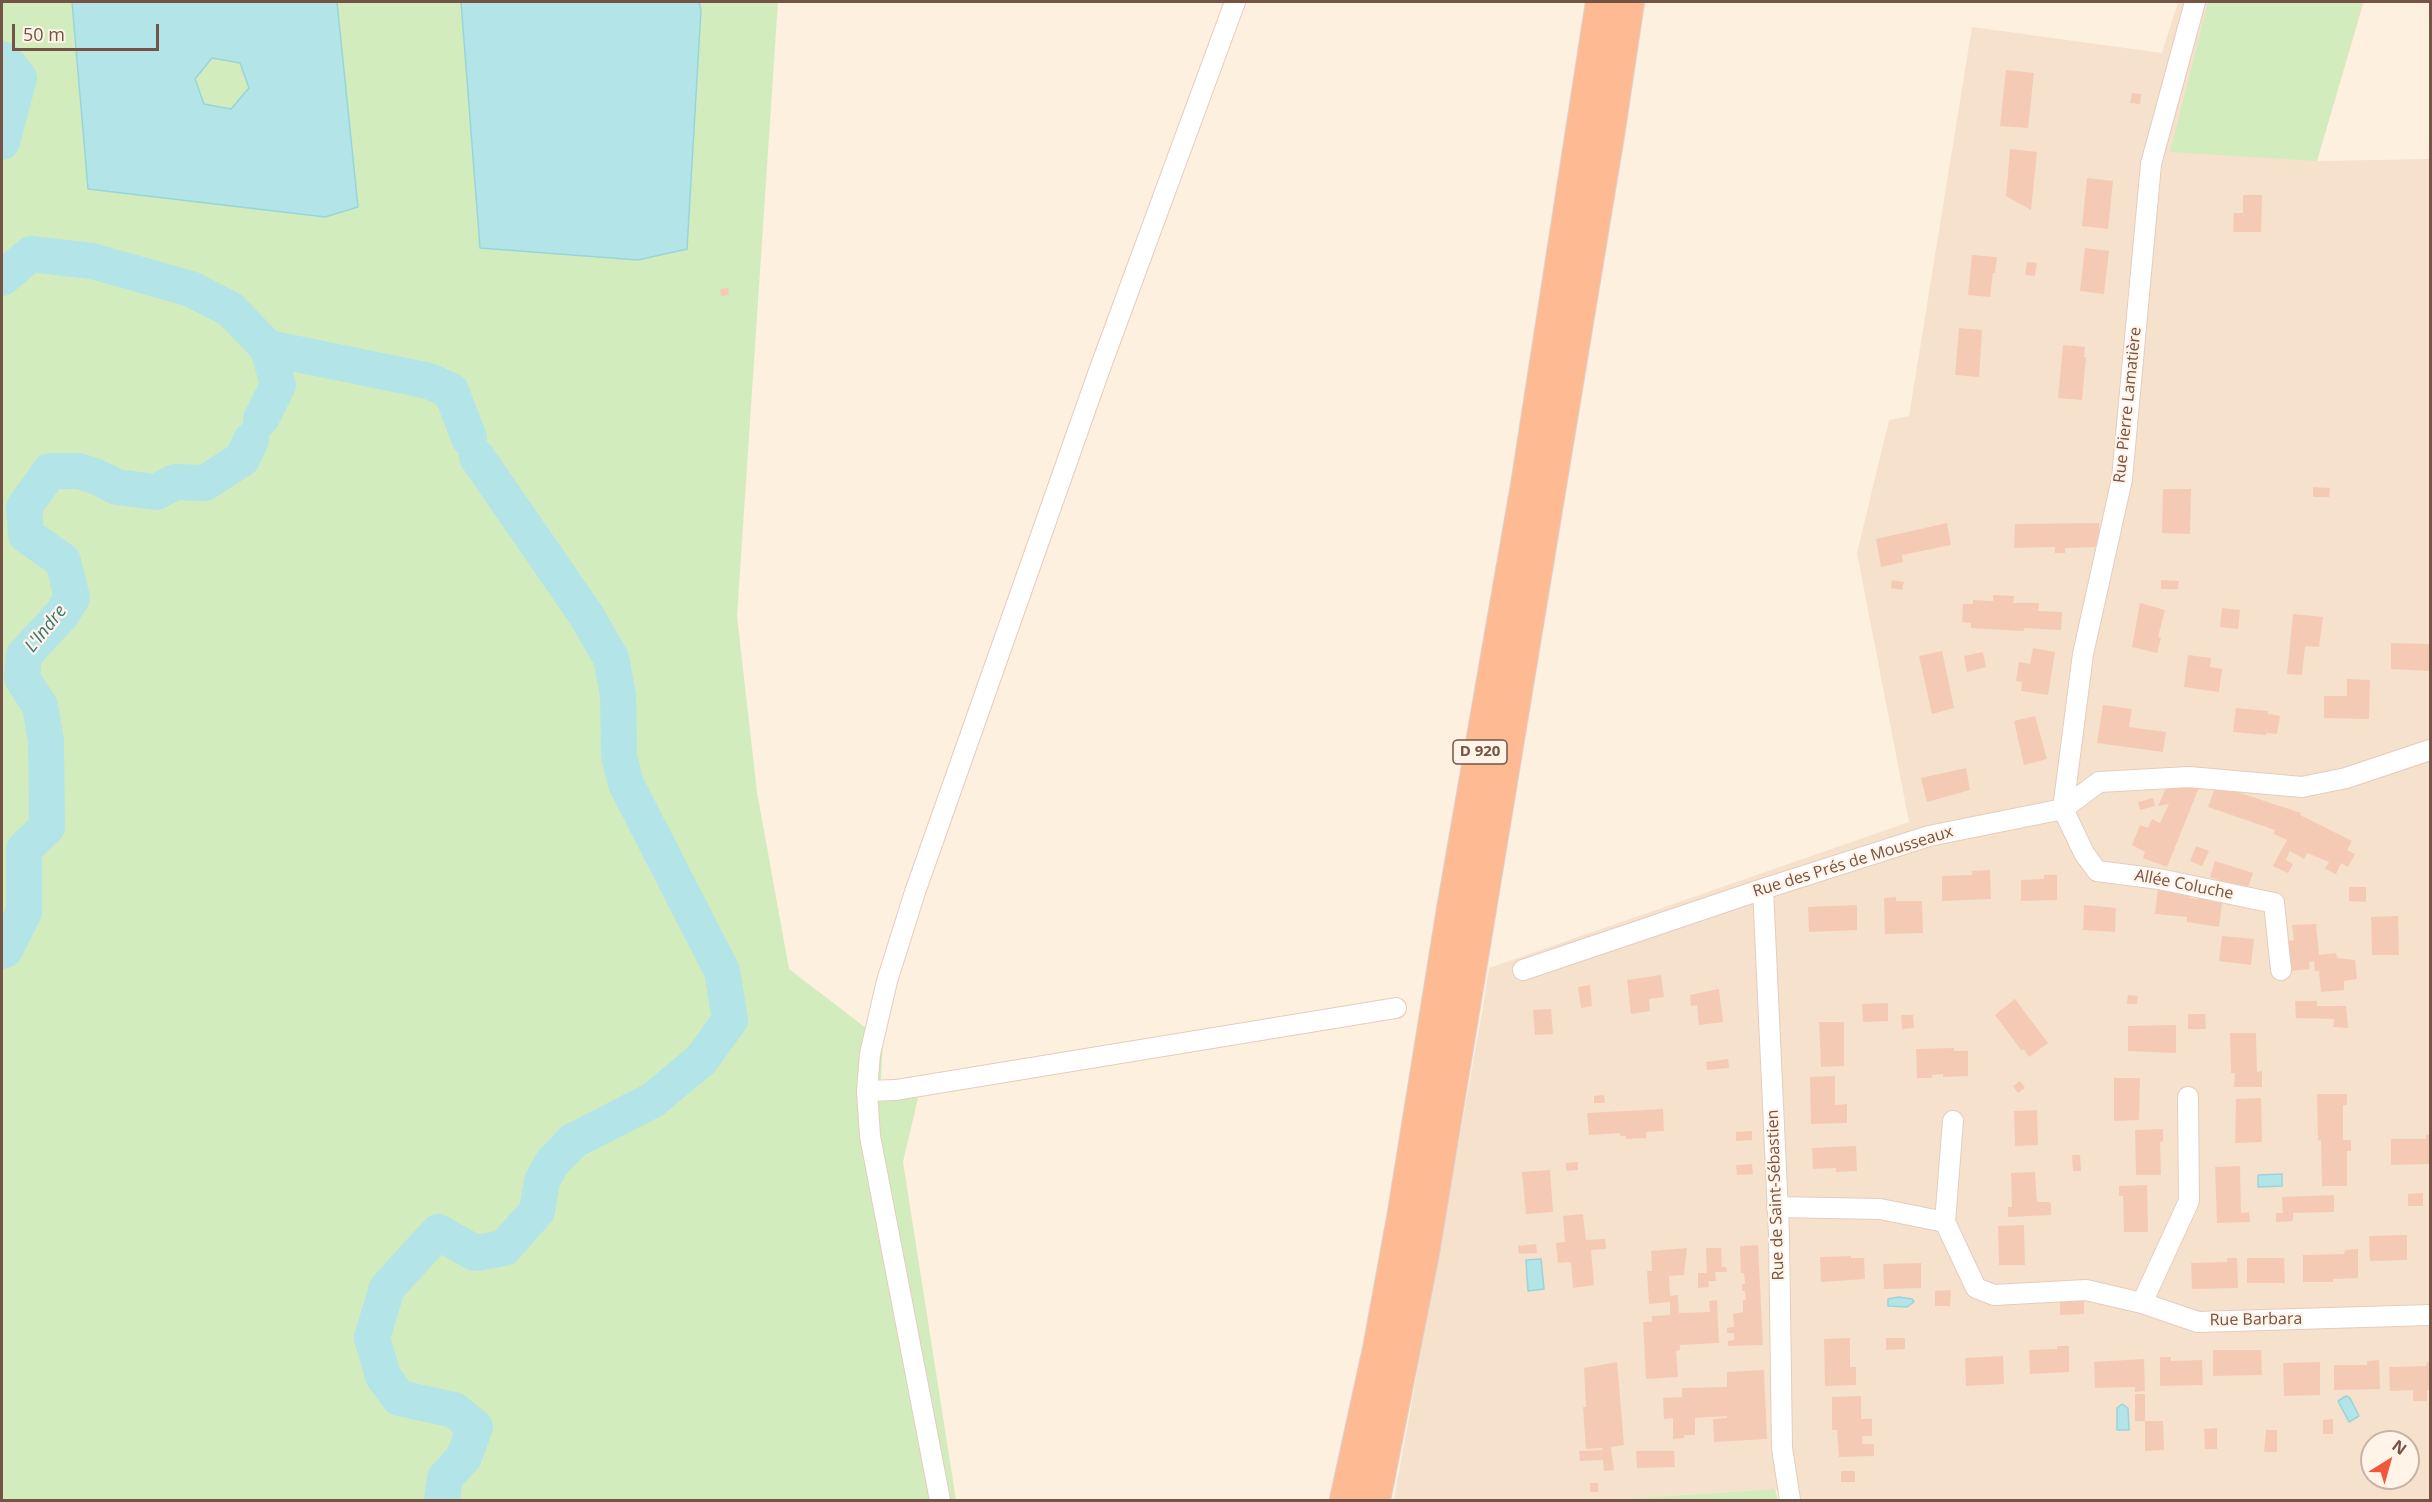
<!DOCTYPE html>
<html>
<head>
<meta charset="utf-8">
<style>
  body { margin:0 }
  #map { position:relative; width:2432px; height:1502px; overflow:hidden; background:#fef0df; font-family:"Open Sans",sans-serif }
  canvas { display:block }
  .frame { position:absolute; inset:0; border:3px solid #755345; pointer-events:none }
  .north { position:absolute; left:2360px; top:1430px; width:60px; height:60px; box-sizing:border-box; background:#fff4e7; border:2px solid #c8b4a6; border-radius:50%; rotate:37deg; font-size:16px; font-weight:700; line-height:24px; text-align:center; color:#755345 }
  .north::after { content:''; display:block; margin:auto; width:21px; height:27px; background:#f1573b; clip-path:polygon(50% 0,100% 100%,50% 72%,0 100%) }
  .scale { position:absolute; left:12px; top:24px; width:147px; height:27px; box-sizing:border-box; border:3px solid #755345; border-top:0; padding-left:8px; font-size:18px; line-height:21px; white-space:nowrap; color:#755345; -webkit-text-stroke:4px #fff4e7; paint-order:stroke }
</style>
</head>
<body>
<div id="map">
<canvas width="2432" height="1502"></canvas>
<div class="frame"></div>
<div class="north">N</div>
<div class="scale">50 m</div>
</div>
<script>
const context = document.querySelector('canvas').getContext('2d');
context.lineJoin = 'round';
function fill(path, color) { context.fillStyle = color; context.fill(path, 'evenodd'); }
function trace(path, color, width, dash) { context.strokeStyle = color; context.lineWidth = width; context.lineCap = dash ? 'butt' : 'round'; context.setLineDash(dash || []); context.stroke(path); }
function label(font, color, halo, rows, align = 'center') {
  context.font = font + ' "Open Sans",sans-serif'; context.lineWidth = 4.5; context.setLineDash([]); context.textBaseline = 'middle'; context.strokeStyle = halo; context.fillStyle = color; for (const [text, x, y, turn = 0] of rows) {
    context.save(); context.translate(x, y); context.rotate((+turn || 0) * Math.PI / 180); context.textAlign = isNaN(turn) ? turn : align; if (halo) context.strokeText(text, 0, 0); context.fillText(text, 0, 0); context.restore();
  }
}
fill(new Path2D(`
  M2178,2H2364L2317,161L2430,159V1500H1786L1775,1489L1606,1500H1394L1484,1002L1489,968L1909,822L1857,553L1889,420L1909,416L1972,27L2162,53ZM2372,1442H2408V1478H2372Z`), '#f6e1cd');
fill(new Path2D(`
  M2,2H778L737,616L757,792L789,969L883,1041L880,1098H918L903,1162L956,1500H2Z
  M2208,2H2363L2317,161L2170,152Z
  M1775,1489L1778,1500H1606Z`), '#d3ecbd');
const water = new Path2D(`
  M72,2H337L358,207L325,217L88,189ZM212,58L240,63L249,88L231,109L204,104L195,79Z
  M461,2H699L701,10L687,249L638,260L480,248Z
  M2282,1174V1186L2258,1187V1175Z
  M1541,1259L1544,1289L1528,1291L1526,1260Z
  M1899,1297L1912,1299L1914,1302L1907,1307L1888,1306V1299Z
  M2346,1396L2350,1398L2359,1416L2349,1422L2338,1401Z
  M2122,1404L2128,1408L2129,1430H2117V1408Z`);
fill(water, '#b3e4e8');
trace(water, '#98d5db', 1.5);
trace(new Path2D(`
  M2,59L5,60L19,78L2,142
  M2,278L31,254L92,261L191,289L230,309L268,348L278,385L261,419
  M268,348L429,381L451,391L469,438
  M2,951L5,950L24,912V849L47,827L46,741L40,706L22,678L24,655L62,614L72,598L63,561L26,535L24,507L50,471H79L97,477L117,487L156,492L175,482L205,483L242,459L251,440
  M442,1500L445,1478L464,1457L475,1427L454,1410L399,1398L383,1376L372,1338L387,1288L438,1232L475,1253L504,1248L537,1211L542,1181L552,1163L573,1141L653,1100L701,1060L730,1020L722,971L626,784L619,756L618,695L611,658L586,615L477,457`), '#b3e4e8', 36);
fill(new Path2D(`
  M2006,70L2034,73L2028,128L2000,126Z
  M2132,93L2141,94L2140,104L2130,103Z
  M2010,149L2037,152L2031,210L2006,196Z
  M2087,178L2113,181L2108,229L2082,226Z
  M2243,195H2262L2261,232H2233L2234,213H2243Z
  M2085,248L2109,251L2104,294L2080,291Z
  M1972,255L1997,257L1995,273H1993L1990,297L1968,295Z
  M2027,262L2037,263L2035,276L2025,275Z
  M728,288L729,295L721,296L720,289Z
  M1959,328L1982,330L1979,377L1955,375Z
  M2063,345L2085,347L2084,357H2086L2082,400L2058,398Z
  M2313,487L2330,488L2329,497H2313Z
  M2163,489H2191L2190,534L2162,533Z
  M1947,523L1951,545L1902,555L1903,562L1881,567L1876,539Z
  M2099,523V547L2065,548V553H2055V547L2014,548L2015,524Z
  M1892,580L1904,582L1902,590L1891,588Z
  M2161,580L2179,581L2178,589H2161Z
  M1993,595L2014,596L2013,603H2039L2038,611L2062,612L2061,630L2024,628V631L1971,628V623L1962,622L1963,604H1973V600L1993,601Z
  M2140,603L2165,610L2158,637L2161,638L2157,653L2132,647Z
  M2222,608L2240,610L2238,629L2220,627Z
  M2293,614L2323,617L2319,647L2305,646L2302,675L2287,674Z
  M2391,643L2430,644L2429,671L2391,669Z
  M2033,648L2055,652L2048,695L2021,691L2022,682L2016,681L2019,662L2030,664Z
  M1942,651L1954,708L1932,714L1919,656Z
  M1983,652L1986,667L1967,672L1964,656Z
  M2188,655L2211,658L2210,667L2222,669L2219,692L2184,687Z
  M2347,679L2370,680L2369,719L2324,718V696H2347Z
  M2103,705L2132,709L2129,727L2166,732L2163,752L2097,743Z
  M2236,708L2268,711V714L2280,716L2277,734L2266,733V735L2233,732Z
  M2035,716L2047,759L2024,765L2014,721Z
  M1966,768L1970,790L1927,802L1921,778Z
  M2200,785L2167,867L2143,858L2145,852L2132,845L2140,825L2148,828L2152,819L2160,823L2169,804L2158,806L2167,786Z
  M2216,785L2301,813L2300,815L2352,841L2347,850L2355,854L2348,867L2341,863L2336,874L2325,869L2329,862L2307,853L2304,859L2290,851L2286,860L2293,864L2288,873L2273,866L2287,840L2274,834L2275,830L2208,807Z
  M2153,798L2155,806L2140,810L2138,802Z
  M2196,846L2209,851L2202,866L2190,861Z
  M2215,861L2253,873L2247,890L2210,877Z
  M1990,870L1991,899L1942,901V876L1972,875V871Z
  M2044,875H2057V900L2021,901V880L2044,879Z
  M2349,887H2366V902L2349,901Z
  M2158,889L2191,893L2190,898L2198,899L2199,894L2210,896L2209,901L2222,903L2219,927L2187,922V917L2155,914Z
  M1896,897V901H1922L1923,933L1885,934L1884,898Z
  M1857,905V930L1809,932L1808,907Z
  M2084,905L2116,908L2115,932L2083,930Z
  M2398,916L2399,955H2372L2371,917Z
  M2316,924L2319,955L2336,953L2337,958L2355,960L2357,979L2344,981V990L2321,992L2319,971H2315L2314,961L2309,962L2310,969L2290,971L2288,941L2294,940L2292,925Z
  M2222,936L2254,939L2251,965L2219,961Z
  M1661,975L1664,997L1649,999L1650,1011L1631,1014L1627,980Z
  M1590,985L1592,1006L1581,1008L1578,987Z
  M1719,989L1723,1022L1699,1025L1697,1005L1691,1006L1690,995Z
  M2128,995L2138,996L2137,1004H2127Z
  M2015,999L2048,1043L2029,1057L2024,1049L2022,1051L1995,1015Z
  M2295,1001H2317V1006H2346L2348,1028L2333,1027L2334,1019L2296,1018Z
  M1888,1003V1021L1863,1022L1862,1004Z
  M1551,1009L1553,1034L1535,1035L1533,1010Z
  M2188,1014H2205L2206,1029H2188Z
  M1901,1015H1913L1914,1028L1902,1029Z
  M1819,1022H1844V1066L1821,1067Z
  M2176,1025V1053L2128,1051V1026Z
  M2230,1033H2256L2257,1072L2262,1071V1087H2234L2235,1073H2231Z
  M1954,1048V1051H1968V1076L1943,1077V1074L1932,1075V1078H1917L1916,1049Z
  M1728,1059L1729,1068L1707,1070L1706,1062Z
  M1835,1076V1105L1847,1104V1123L1811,1124L1810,1077Z
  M2114,1078H2140L2139,1120L2114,1121Z
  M2020,1081L2025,1088L2018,1093L2013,1086Z
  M2317,1094H2347V1105H2343V1140H2351V1151H2347V1186H2322L2321,1140L2318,1141Z
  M1604,1095L1605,1103H1594V1096Z
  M2261,1098L2262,1142L2235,1143L2236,1099Z
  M1663,1109L1664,1131L1646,1132V1138L1626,1139V1136H1620V1133L1589,1135L1587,1113Z
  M2037,1110L2038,1145L2015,1146L2014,1111Z
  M2163,1129V1141L2160,1142L2161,1175H2136L2135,1130Z
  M1752,1131V1140L1736,1141V1132Z
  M2430,1134V1164L2391,1165V1139H2426V1135Z
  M1856,1146L1857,1171L1836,1172V1168L1813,1169L1812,1148Z
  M2072,1155H2080L2081,1171H2073Z
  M1578,1162V1170L1566,1171V1163Z
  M1752,1164L1753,1174L1737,1175L1736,1165Z
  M2240,1166L2241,1213L2249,1212L2250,1222L2217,1223L2215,1167Z
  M1550,1170L1553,1212L1526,1214L1522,1172Z
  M2035,1172L2037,1202H2049L2051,1204V1215L2008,1217V1207H2012L2011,1173Z
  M2147,1185L2148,1232H2124L2123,1196H2119V1186Z
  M2423,1193V1206H2408V1194Z
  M2334,1195V1212L2293,1213V1221L2276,1222V1213H2283L2282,1197Z
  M1583,1214L1586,1240L1605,1239L1606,1249L1591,1250L1594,1285L1573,1288L1571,1262L1558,1263L1556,1243L1565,1242L1563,1216Z
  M2024,1225L2025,1265H1999L1998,1226Z
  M2407,1235V1260L2370,1261L2369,1236Z
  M1536,1244L1537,1253L1519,1254L1518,1246Z
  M1758,1245L1763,1345L1728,1346V1341L1734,1340V1333H1727V1328L1734,1327L1733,1314L1743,1312V1300H1746L1745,1291H1742V1284H1745L1744,1273H1741L1740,1246Z
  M1687,1248L1684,1275L1669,1276L1670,1296L1678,1295L1679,1313L1710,1312L1709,1301L1717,1300L1719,1343L1680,1345V1350L1676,1351L1678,1377L1646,1379L1643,1322H1652V1316L1670,1315V1302L1649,1304L1647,1271H1652L1651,1251Z
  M1706,1248H1721L1722,1267H1726L1727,1272H1715L1716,1281H1708L1709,1287L1698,1288V1273H1707Z
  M2358,1249V1278L2333,1279V1282H2303V1255L2344,1254L2345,1250Z
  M1851,1256V1258H1864L1865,1279L1821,1282L1820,1257Z
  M2227,1258H2237L2238,1288L2192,1289L2191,1263L2227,1262Z
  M2247,1258H2284L2285,1283H2247Z
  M1921,1263V1288L1884,1289L1883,1264Z
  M1951,1290L1950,1306H1935V1291Z
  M2084,1299V1314L2060,1315V1300Z
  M1850,1338V1367H1856V1385L1825,1386L1824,1339Z
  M1886,1338H1905V1349L1886,1350Z
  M2057,1346H2069V1372L2030,1374L2029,1350L2057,1349Z
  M2213,1350H2261L2262,1375L2213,1376Z
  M2003,1356L2004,1384L1966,1386L1965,1358Z
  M2160,1357H2171V1361L2202,1360L2203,1385L2160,1386Z
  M2144,1359L2145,1391L2135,1392V1387L2095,1388L2094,1362Z
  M2379,1360L2380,1389L2334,1390V1365H2367V1361Z
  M1617,1362L1624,1445L1611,1447L1614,1470L1604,1471L1603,1460L1580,1461L1579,1451L1603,1450L1602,1448L1586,1449L1583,1407H1586L1584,1368Z
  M2320,1362V1395L2284,1396L2283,1363Z
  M2427,1362H2430V1390H2427V1401H2413V1390L2390,1391L2389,1367L2426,1366Z
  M1764,1370L1767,1439L1714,1442L1713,1419L1727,1418V1416L1695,1418V1435H1684V1438L1673,1439V1418L1664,1419L1663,1398L1682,1397V1388L1727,1387V1372Z
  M2135,1394H2145V1421H2135Z
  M1861,1396V1419H1872V1436H1862V1444H1874V1456L1839,1457L1837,1430H1832V1397Z
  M2333,1419V1434H2323V1420Z
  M2145,1421H2163L2164,1450L2145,1451Z
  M2217,1428V1449H2205L2204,1429Z
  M2266,1430H2277V1452H2264Z
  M1636,1451H1674L1675,1467L1637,1468Z
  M1841,1471H1855V1482H1841Z
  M1590,1483H1598V1492H1590Z`), '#f5cab5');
const minor = new Path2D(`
  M2063,809L2083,654L2122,479L2151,164L2195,2
  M2063,809L2084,853L2097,871L2159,879L2274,903L2281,970
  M1763,889L1779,1234L1782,1448L1790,1500
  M1523,970L1763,889L1929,836L2063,809L2099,782L2189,777L2302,787L2346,778L2430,750
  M867,1091L896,1090L1396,1008
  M1777,1207L1880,1209L1945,1222L1976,1288L1994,1295L2086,1290L2142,1303L2198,1322L2430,1315
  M1945,1222L1953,1121
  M2142,1303L2189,1201L2188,1097
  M940,1500L870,1136L867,1091L870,1054L887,981L915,892L1099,371L1235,2`);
const trunk = new Path2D(`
  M1346,1500L1379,1349L1403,1218L1453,909L1527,485L1602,2
  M1374,1500L1423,1253L1609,129L1628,2`);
trace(minor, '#e4cdbe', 22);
trace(trunk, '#dbd2cf', 34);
trace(minor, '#fff', 20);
trace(trunk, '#febb93', 32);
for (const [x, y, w] of [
  [1480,752,54]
]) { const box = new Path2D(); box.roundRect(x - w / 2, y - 12, w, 24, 4.5); context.fillStyle = '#fff4e7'; context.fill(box); trace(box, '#755345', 1.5); }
label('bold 15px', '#755345', null, [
  ["D 920",1480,752]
]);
label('16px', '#755345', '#fff4e7', [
  ["Rue Pierre Lamatière",2128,405,-84],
  ["Rue des Prés de Mousseaux",1853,862,-17],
  ["Allée Coluche",2184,885,11],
  ["Rue de Saint-Sébastien",1776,1195,-92],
  ["Rue Barbara",2256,1320,-1]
]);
label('italic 18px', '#38767c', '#fff4e7', [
  ["L'Indre",46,629,-51]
]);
</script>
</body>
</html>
